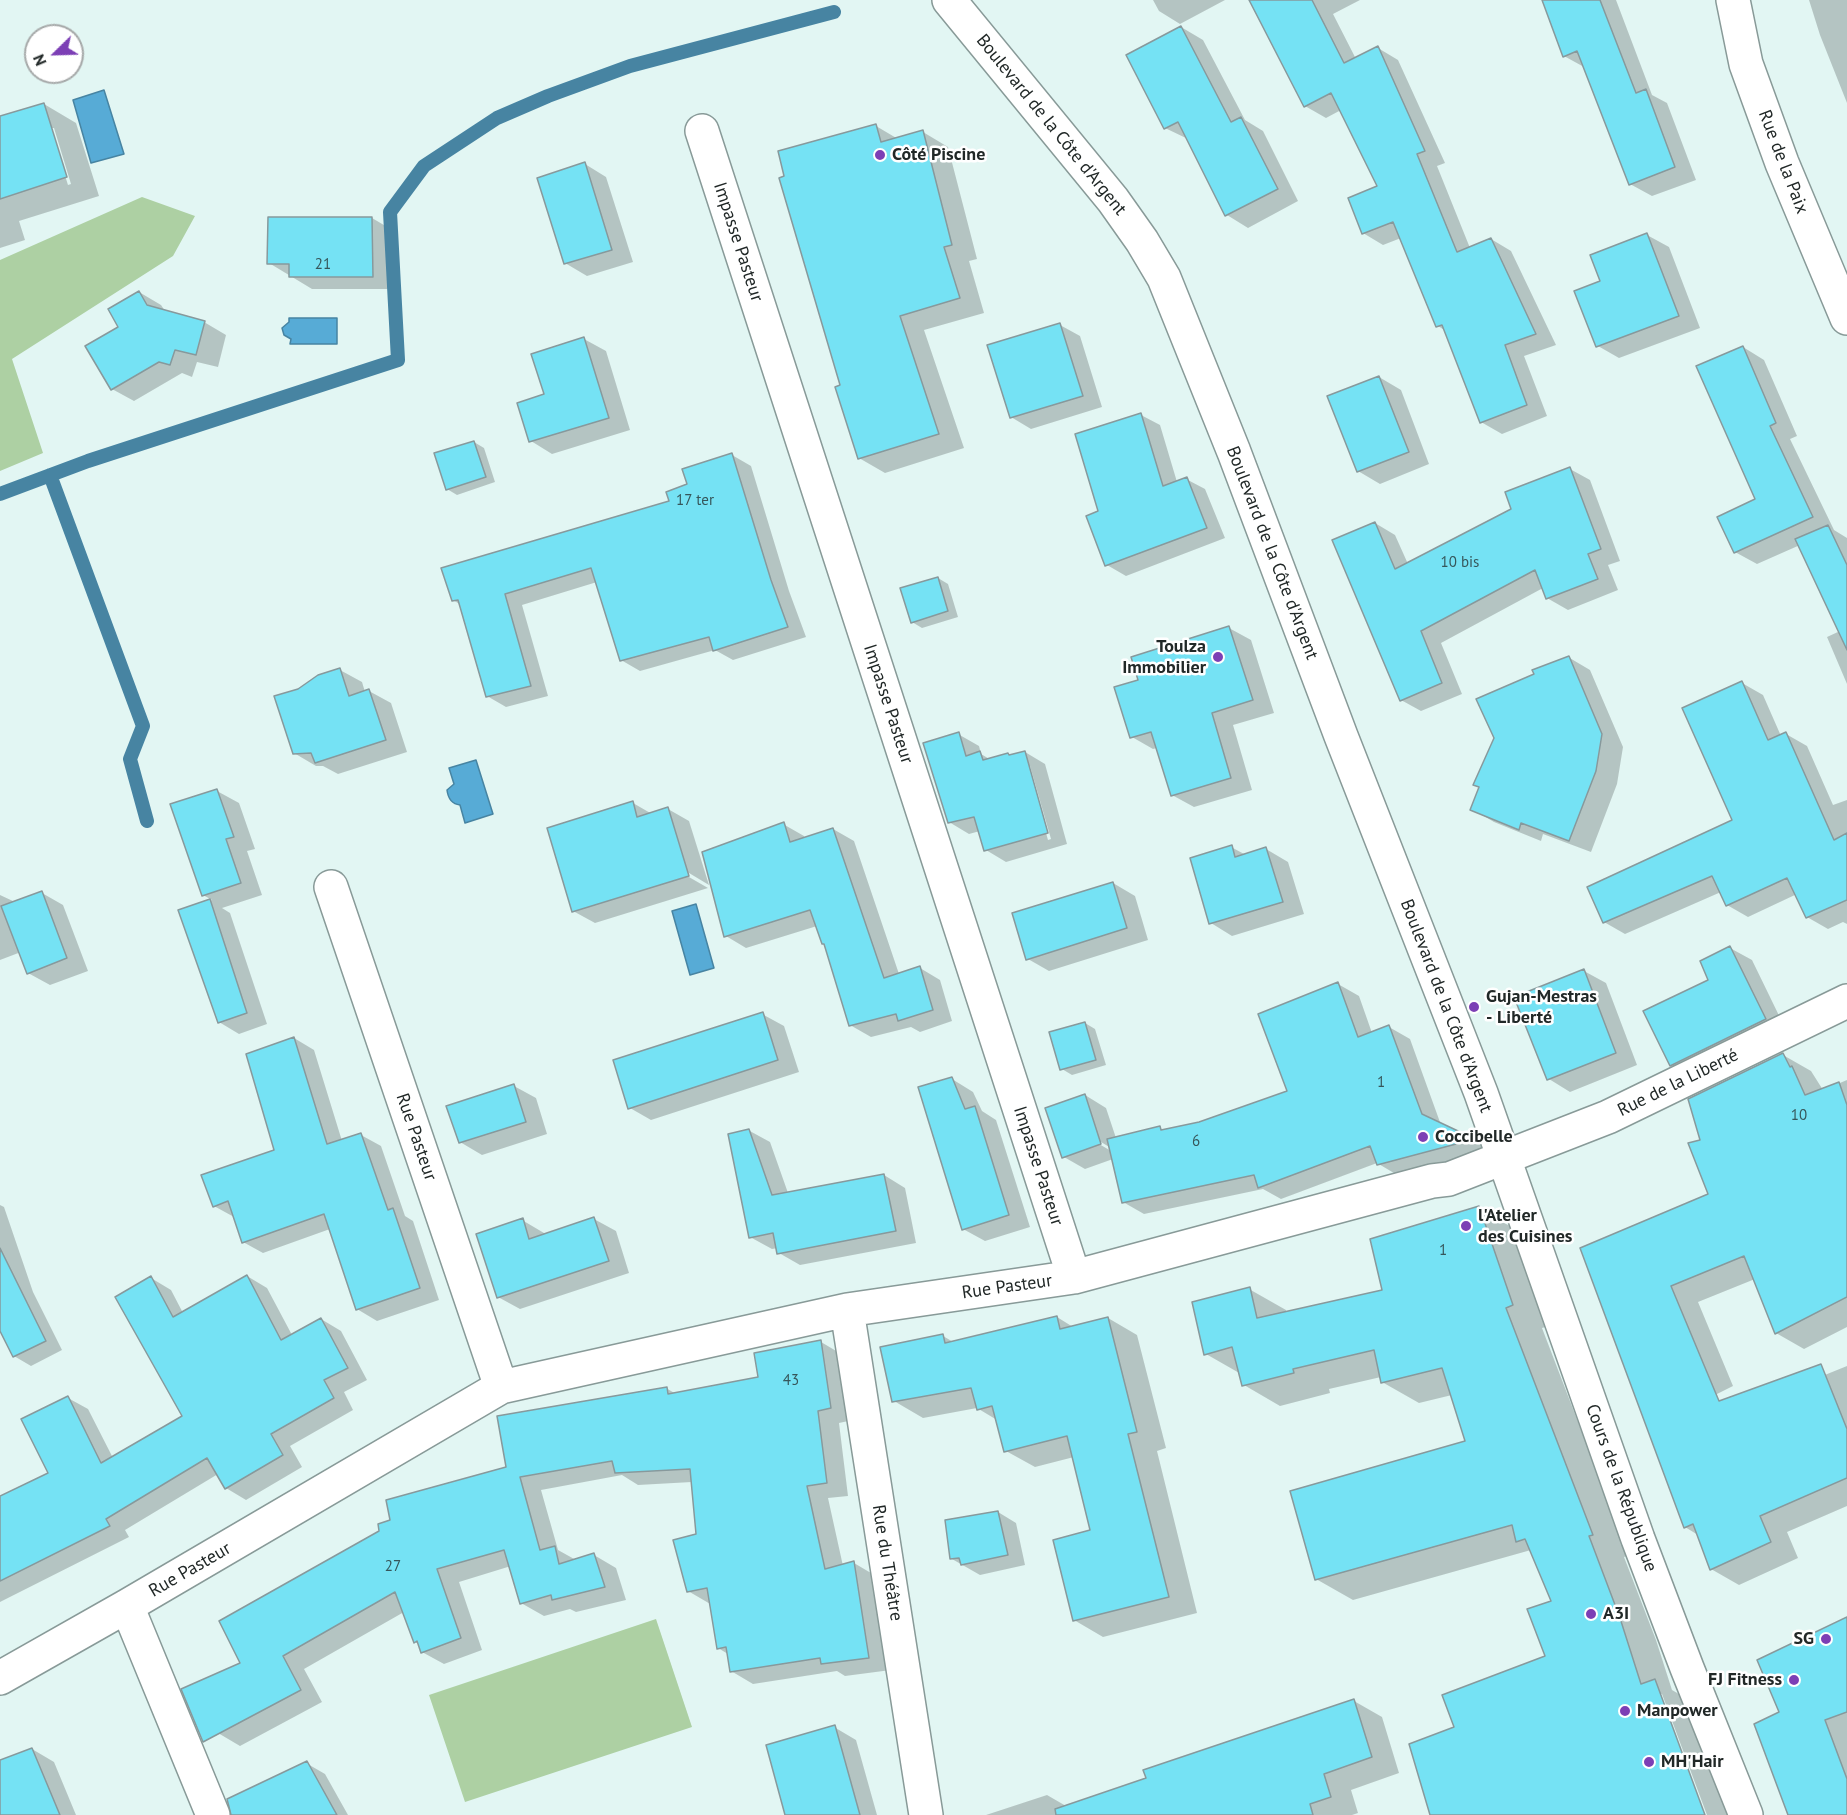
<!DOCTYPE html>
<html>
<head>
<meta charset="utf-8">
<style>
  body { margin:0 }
  #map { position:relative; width:1847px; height:1815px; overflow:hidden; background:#e2f6f3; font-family:"PT Sans",sans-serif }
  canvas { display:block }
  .north { position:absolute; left:24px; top:24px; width:60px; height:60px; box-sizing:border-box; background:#fff; border:2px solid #a6a9a9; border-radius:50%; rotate:247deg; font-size:16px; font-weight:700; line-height:24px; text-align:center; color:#212827 }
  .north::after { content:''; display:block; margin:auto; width:21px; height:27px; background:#7c3fb5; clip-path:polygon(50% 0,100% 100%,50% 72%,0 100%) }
</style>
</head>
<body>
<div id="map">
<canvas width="1847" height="1815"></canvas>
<div class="north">N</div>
</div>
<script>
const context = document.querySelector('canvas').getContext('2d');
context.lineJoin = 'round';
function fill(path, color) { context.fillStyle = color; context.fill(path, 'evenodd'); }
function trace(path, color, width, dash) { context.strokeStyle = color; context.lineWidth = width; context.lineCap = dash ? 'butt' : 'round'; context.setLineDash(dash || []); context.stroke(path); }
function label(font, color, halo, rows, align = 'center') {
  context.font = font + ' "PT Sans",sans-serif'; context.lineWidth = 5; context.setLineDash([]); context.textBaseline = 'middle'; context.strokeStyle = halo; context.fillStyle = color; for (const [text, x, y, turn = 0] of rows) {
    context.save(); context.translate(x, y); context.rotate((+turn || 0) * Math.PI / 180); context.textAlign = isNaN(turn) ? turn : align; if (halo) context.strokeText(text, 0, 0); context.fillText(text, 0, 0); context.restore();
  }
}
fill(new Path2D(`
  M142,197L195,216L173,256L12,359L43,453L0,471V260Z
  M656,1619L692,1727L465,1802L429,1695Z`), '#add0a3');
const water = new Path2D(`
  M104,90L124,154L91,163L73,100Z
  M289,318H337V344H290L291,339L284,335L282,328L289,322Z
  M476,760L493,814L465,823L460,805C451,804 448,798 447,790L454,784L449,768Z
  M696,904L714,968L690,975L672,911Z`);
fill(water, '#57abd6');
trace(water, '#4784a2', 1.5);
fill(new Path2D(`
  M1153,0H1225L1180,24L1159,11Z
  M1251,0H1360L1333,14L1356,59L1378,48L1398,60L1445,163L1437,166L1470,248L1491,239L1511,251L1556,345L1524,356L1547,416L1502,434L1481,422L1446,331L1438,326L1401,238L1383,245L1363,233L1379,187L1341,110L1326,118L1305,106Z
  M1543,0H1616L1652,95L1667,103L1696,180L1652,196L1630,184L1584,67L1564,56Z
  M1809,0H1847V103L1820,35Z
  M1181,27L1203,40L1245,120L1263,131L1298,201L1248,228L1227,215L1188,139L1165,128Z
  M44,104L76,123L99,196L19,221L25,240L0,248V118ZM50,128H54L71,184L68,185Z
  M876,126L898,139L923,132L948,147L977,259L969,261L984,313L924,330L964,448L885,473L859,458L842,386Z
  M585,164L606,177L633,262L587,276L565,263Z
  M372,218L394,231V289H312L269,263Z
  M1647,235L1669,247L1700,328L1619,358L1598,346L1602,282Z
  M139,292L161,305L165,311L204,322L226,335L218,367L197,362L192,377L182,373L134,401L112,389L120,328Z
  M1060,325L1080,336L1102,407L1031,429L1011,417Z
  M584,339L606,351L630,430L552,454L531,441L545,395Z
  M1743,347L1764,360L1797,436L1790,439L1834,530L1847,538V684L1827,637L1840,631L1800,545L1757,564L1735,552L1757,500Z
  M1379,377L1401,390L1429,464L1380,484L1358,471Z
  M1141,415L1160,425L1177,482L1186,479L1205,489L1225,538L1126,576L1107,565L1100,512Z
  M474,442L484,448L495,482L457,495L447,489Z
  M732,455L751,466L789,591L806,637L733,660L715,650L640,671L621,660L597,582L522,605L548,696L506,707L487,696L461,605L453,600L671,502L689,485Z
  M1570,469L1590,480L1620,561L1608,565L1618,590L1568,610L1547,598L1543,588L1441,643L1462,694L1421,711L1401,700L1375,523L1395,535L1408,564L1513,510Z
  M938,578L948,584L958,617L922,628L912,622Z
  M1229,628L1251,640L1274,713L1233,725L1252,790L1194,807L1172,795L1157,748L1153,749L1132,737L1140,681Z
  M1568,657L1590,670L1623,747L1617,784L1591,852L1543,834L1541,841L1494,822L1472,809L1536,675Z
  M340,670L362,682L365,692L369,691L391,703L407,752L338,774L323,766H316L294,753L298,690Z
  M1742,683L1763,695L1781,736L1786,734L1807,746L1833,805L1847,800V924L1843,922L1828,929L1807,917L1797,894L1748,917L1727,905L1721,892L1625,934L1604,922L1734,821Z
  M958,734L979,746L981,754L991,760L1025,752L1045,764L1067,844L1006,862L986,850L980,831L969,834L949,822ZM1027,766H1030L1051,839L1048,840Z
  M217,791L239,803L255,849L247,851L262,895L222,908L230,913L267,1024L239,1034L219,1022L180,911L212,900L203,895Z
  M633,803L652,814L668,809L689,821L709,885L684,870L682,873L708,888L595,923L573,911Z
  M783,824L804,836L805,839L833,829L854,841L899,974L920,968L940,980L952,1021L920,1032L911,1027L871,1037L850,1025L826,945L817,926L746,948L726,936Z
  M1231,847L1246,855L1266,849L1288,862L1304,914L1232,936L1211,923Z
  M1113,883L1135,896L1148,940L1049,971L1028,959Z
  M42,893L63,905L88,971L50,985L28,973L21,952L0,960V895L15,902Z
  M1730,948L1752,960L1787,1032L1692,1078L1671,1065L1710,980Z
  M1584,971L1606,983L1637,1065L1570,1092L1549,1079Z
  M1338,984L1359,996L1372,1033L1389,1027L1410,1039L1441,1125L1493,1151L1399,1176L1377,1163L1281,1199L1263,1189L1144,1214L1123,1202L1113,1159L1085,1169L1064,1157L1085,1095L1106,1108L1116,1138L1160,1128L1165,1131L1199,1123L1288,1092ZM1096,1139L1111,1148V1151L1094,1141Z
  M762,1014L784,1026L799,1072L651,1120L630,1108Z
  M1085,1023L1095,1029L1106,1065L1072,1075L1062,1069Z
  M294,1038L314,1050L342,1141L361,1135L381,1146L405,1216L413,1221L439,1300L377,1321L357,1309L330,1229L263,1253L243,1242L234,1217L214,1206L276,1151Z
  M1783,1055L1811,1071L1823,1090L1847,1080V1327L1804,1349L1776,1333L1755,1279L1698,1302L1733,1386L1697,1404L1706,1423L1847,1366V1506L1787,1532L1798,1558L1739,1585L1711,1569L1698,1535L1685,1527L1582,1249L1710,1195L1702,1141Z
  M952,1079L973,1092L982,1111L996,1120L1030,1227L985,1241L963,1229Z
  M514,1086L536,1098L547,1134L482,1155L460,1142Z
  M748,1130L770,1142L788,1193L884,1175L905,1188L916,1243L800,1265L779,1253L778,1248L772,1249L750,1237Z
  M0,1205L4,1207L33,1292L62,1350L31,1366L14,1356L0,1328Z
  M1478,1208L1515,1229L1549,1326L1542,1328L1629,1555L1624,1557L1656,1640L1672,1690L1691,1701L1733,1815H1707L1662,1694H1659L1703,1815H1432L1456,1728L1547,1657L1553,1602L1531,1550L1353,1600L1316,1579L1467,1442L1452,1395L1419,1403L1382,1382L1381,1377L1329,1389L1330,1393L1280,1406L1244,1385L1241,1374L1206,1354L1249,1289L1286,1310V1313L1384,1291Z
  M594,1219L616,1231L629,1273L520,1309L498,1297L522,1220L544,1233L545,1235Z
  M247,1276L267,1288L292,1335L321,1319L341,1331L367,1380L344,1392L353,1410L290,1446L302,1467L246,1500L226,1488L218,1474L125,1530L129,1537L0,1602V1498L50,1473L68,1398L88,1409L113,1458L184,1416L151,1278L171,1290L183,1313Z
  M1057,1317L1073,1327L1108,1318L1137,1335L1166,1448L1157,1451L1197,1613L1103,1637L1074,1620L1092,1531L1074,1457L1035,1467L1006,1451L997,1420L977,1408L923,1418L894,1401L943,1336L955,1343Z
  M821,1342L843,1355L853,1420L839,1423L848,1496L828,1498L843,1566L854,1563L876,1576L891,1670L845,1676L837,1671L753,1684L731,1671L728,1654L718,1648L712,1605L688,1591L698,1535L692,1482L638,1485L622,1475L541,1490L558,1550L576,1560L594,1555L616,1568L626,1600L576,1612L570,1609L544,1616L521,1603L511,1566L459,1582L482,1650L444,1664L422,1652L420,1645L415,1642L404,1612L304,1669L322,1702L240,1746L218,1733L242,1664L508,1468L666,1388L676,1394L759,1379Z
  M998,1512L1016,1523L1025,1565L980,1575L952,1559Z
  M1847,1619V1815H1791L1781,1713Z
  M1354,1701L1382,1717L1399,1773L1351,1790L1358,1813L1352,1815H986L1047,1795L1066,1806L1148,1779Z
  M834,1727L856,1740L877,1815H787Z
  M32,1749L54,1762L76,1815H0V1761Z
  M306,1763L325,1774L348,1815H259Z`), '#0003');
trace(new Path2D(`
  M50,475L143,726L130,759L147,821
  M0,494L88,461L398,360L390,212L424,166L497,118L548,96L630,66L834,12`), '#4784a2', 14);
const building = new Path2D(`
  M1249,0H1312L1344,63L1378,46L1425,151L1417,154L1457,252L1491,238L1536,334L1505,345L1527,405L1480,423L1442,325L1436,327L1393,222L1362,234L1348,198L1377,186L1331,93L1304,107Z
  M1542,0H1600L1636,93L1646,89L1675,167L1629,185L1577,51L1563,57Z
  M1181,26L1231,122L1241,117L1278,189L1225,216L1178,122L1164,129L1126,55Z
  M44,103L67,177L0,199V116Z
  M876,124L881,142L923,130L952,245L944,247L960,298L900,316L939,434L858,459L835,387L840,385L779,178L784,176L778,151Z
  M585,162L612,250L564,264L537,178Z
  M268,217H372L373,277H289V264H267Z
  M1647,233L1679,316L1596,347L1574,291L1600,281L1590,255Z
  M139,291L147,305L205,321L196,355L175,350L170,365L159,362L111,390L85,346L118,327L108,309Z
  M1060,323L1083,396L1010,418L987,345Z
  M584,337L609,418L529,442L517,403L544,394L531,354Z
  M1743,346L1776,423L1770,426L1813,517L1734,553L1717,517L1755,499L1696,366Z
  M1379,376L1409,452L1357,472L1327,396Z
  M1141,413L1163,486L1187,477L1207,528L1105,566L1086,516L1098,511L1075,434Z
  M474,441L486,477L446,490L434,453Z
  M732,453L771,580L788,627L713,651L709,637L620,661L591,568L505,594L531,686L486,697L458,600L452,601L441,568L669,501L666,492L687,484L682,469Z
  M1570,467L1601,549L1588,554L1598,579L1546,599L1535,570L1421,631L1442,683L1400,701L1332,540L1375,522L1395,569L1511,509L1505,492Z
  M1828,525L1847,565V650L1795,539Z
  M938,577L948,611L911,623L900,588Z
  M1229,626L1253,700L1212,713L1231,778L1171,796L1151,732L1130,738L1114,687L1138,680L1131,657Z
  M1569,656L1602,734L1596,771L1569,841L1521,823L1519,830L1470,810L1479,787L1473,785L1494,738L1476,699L1534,674L1532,670Z
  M340,668L349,696L369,689L386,740L315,763L311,753L293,754L274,696L298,689L318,675Z
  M1742,681L1768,740L1786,732L1834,840L1847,833V900L1806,918L1787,878L1726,906L1712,876L1603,923L1587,887L1732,820L1682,708Z
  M959,732L966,756L980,751L983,760L1008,753L1009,755L1025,751L1048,833L984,851L974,817L948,823L923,743Z
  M217,789L234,837L226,839L241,883L202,896L170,804Z
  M633,801L637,817L668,807L689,876L572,912L547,828Z
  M784,822L790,842L833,828L884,978L920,966L933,1010L898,1021L896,1014L849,1026L824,944H822L810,910L724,937L702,852Z
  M1232,845L1235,857L1266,847L1283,902L1209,924L1190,858Z
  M1113,882L1127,928L1026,960L1012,913Z
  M42,891L67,958L27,974L1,906Z
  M210,899L247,1013L218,1023L178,910Z
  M1730,946L1766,1019L1670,1066L1643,1011L1708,980L1700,961Z
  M1584,969L1616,1053L1547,1080L1514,997Z
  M1338,982L1358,1037L1389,1025L1422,1114L1475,1139L1377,1165L1370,1146L1258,1188L1254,1175L1122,1203L1107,1139L1160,1126L1161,1130L1199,1122L1287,1091L1258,1014Z
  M763,1012L778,1060L628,1109L613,1060Z
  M1085,1022L1096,1060L1060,1070L1049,1032Z
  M294,1037L327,1144L361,1133L388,1210L393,1208L420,1288L356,1310L324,1214L242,1243L228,1201L213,1207L201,1175L274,1150L246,1054Z
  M1783,1053L1790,1067L1792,1066L1805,1095L1839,1082L1847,1105V1297L1775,1334L1744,1256L1671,1286L1719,1401L1821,1364L1847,1429V1478L1760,1516L1771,1542L1710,1570L1693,1524L1684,1528L1580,1248L1708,1194L1688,1143L1700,1140L1688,1099Z
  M952,1077L965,1109L975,1106L1009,1215L962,1230L918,1087Z
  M514,1084L526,1122L459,1143L446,1106Z
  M1085,1094L1101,1144L1062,1158L1045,1108Z
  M749,1129L772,1195L884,1174L896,1231L777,1254L773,1233L749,1238L728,1134Z
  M1479,1206L1513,1305L1506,1308L1593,1535L1589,1536L1620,1618L1641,1684L1655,1679L1705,1815H1430L1409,1744L1454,1727L1442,1695L1545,1656L1527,1609L1551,1601L1525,1539L1516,1542L1512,1525L1315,1580L1290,1491L1465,1441L1442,1368L1381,1383L1374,1350L1293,1369L1294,1373L1242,1386L1232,1347L1204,1355L1192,1302L1250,1287L1257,1318L1382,1290L1370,1239Z
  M594,1217L609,1261L497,1298L476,1234L523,1218L529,1239Z
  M0,1248L46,1341L13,1357L0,1331Z
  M247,1275L281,1340L321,1318L348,1368L324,1380L334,1398L271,1434L283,1455L225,1489L207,1458L106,1519L110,1526L0,1581V1496L48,1473L21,1419L68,1396L101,1463L182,1416L115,1297L151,1276L173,1317Z
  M1057,1316L1060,1329L1108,1317L1137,1432L1128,1434L1169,1597L1073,1621L1053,1540L1090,1530L1067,1436L1004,1452L992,1406L977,1410L971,1388L892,1402L880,1347L943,1334L945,1343Z
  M821,1340L831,1408L818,1411L827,1483L807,1486L825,1569L854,1561L869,1658L821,1664L820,1658L730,1672L726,1647L717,1649L707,1588L687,1592L673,1540L696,1534L690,1469L615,1473L612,1461L520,1477L540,1550L555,1546L559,1564L594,1553L605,1587L552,1600L551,1595L520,1604L504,1550L437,1569L461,1638L421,1653L417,1641L414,1643L395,1592L283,1656L301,1690L203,1742L181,1689L240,1663L219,1621L379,1531L378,1524L390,1520L386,1500L506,1467L497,1416L667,1387L668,1394L758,1377L754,1353Z
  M998,1511L1008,1555L961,1565L959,1558L950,1559L945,1520Z
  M1847,1617V1712L1825,1720L1847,1779V1815H1788L1754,1724L1779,1712L1757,1660Z
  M1354,1699L1372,1757L1324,1774L1331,1797L1310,1804L1313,1815H1056L1055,1809L1146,1778L1143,1770Z
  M835,1725L860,1815H785L766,1745Z
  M32,1748L60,1815H0V1760Z
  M307,1761L337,1815H231L227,1799Z`);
fill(building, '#75e2f4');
trace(building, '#87999c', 1.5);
const street = new Path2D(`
  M1733,0L1746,64L1782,163L1847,318
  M702,131L1074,1277
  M331,887L501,1387
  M847,1310L926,1815
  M127,1606L213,1815
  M0,1678L127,1606L501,1387L847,1310L1074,1277L1432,1181L1449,1179L1608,1117L1847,1001`);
const secondary = new Path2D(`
  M949,0L1113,200L1142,241L1164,278L1234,452L1341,736L1481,1093L1638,1539L1687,1668L1746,1815`);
trace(street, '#889a98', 36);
trace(secondary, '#889a98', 36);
trace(street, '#fff', 33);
trace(secondary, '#fff', 33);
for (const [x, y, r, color] of [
  [880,155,6,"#7c3fb5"],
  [1218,657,6,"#7c3fb5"],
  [1474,1007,6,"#7c3fb5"],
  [1423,1137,6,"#7c3fb5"],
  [1466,1226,6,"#7c3fb5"],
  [1591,1614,6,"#7c3fb5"],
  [1826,1639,6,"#7c3fb5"],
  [1794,1680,6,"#7c3fb5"],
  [1625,1711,6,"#7c3fb5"],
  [1649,1762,6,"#7c3fb5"]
]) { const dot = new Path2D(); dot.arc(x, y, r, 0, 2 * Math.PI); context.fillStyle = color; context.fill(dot); trace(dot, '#fff', 2); }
label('15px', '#36565a', null, [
  ["21",323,265],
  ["17 ter",695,501],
  ["10 bis",1460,563],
  ["1",1381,1083],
  ["10",1799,1116],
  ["6",1196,1142],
  ["1",1443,1251],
  ["43",791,1381],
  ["27",393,1567]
]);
label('18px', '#212827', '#fff', [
  ["Boulevard de la Côte d'Argent",1051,125,51],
  ["Rue de la Paix",1783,162,69],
  ["Impasse Pasteur",738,242,72],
  ["Boulevard de la Côte d'Argent",1272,553,69],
  ["Impasse Pasteur",888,704,72],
  ["Boulevard de la Côte d'Argent",1446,1006,69],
  ["Rue de la Liberté",1678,1083,-26],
  ["Rue Pasteur",416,1137,71],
  ["Impasse Pasteur",1038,1166,72],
  ["Rue Pasteur",1007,1287,-8],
  ["Cours de la République",1621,1488,70],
  ["Rue du Théâtre",887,1563,81],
  ["Rue Pasteur",190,1570,-30]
]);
label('bold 18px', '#212827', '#fff', [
  ["Côté Piscine",892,155],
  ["Toulza",1206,647,"right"],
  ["Immobilier",1206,668,"right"],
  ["Gujan-Mestras",1486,997],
  ["- Liberté",1486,1018],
  ["Coccibelle",1435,1137],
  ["l'Atelier",1478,1216],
  ["des Cuisines",1478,1237],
  ["A3I",1603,1614],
  ["SG",1814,1639,"right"],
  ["FJ Fitness",1782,1680,"right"],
  ["Manpower",1637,1711],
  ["MH'Hair",1661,1762]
], 'left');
</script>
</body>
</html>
